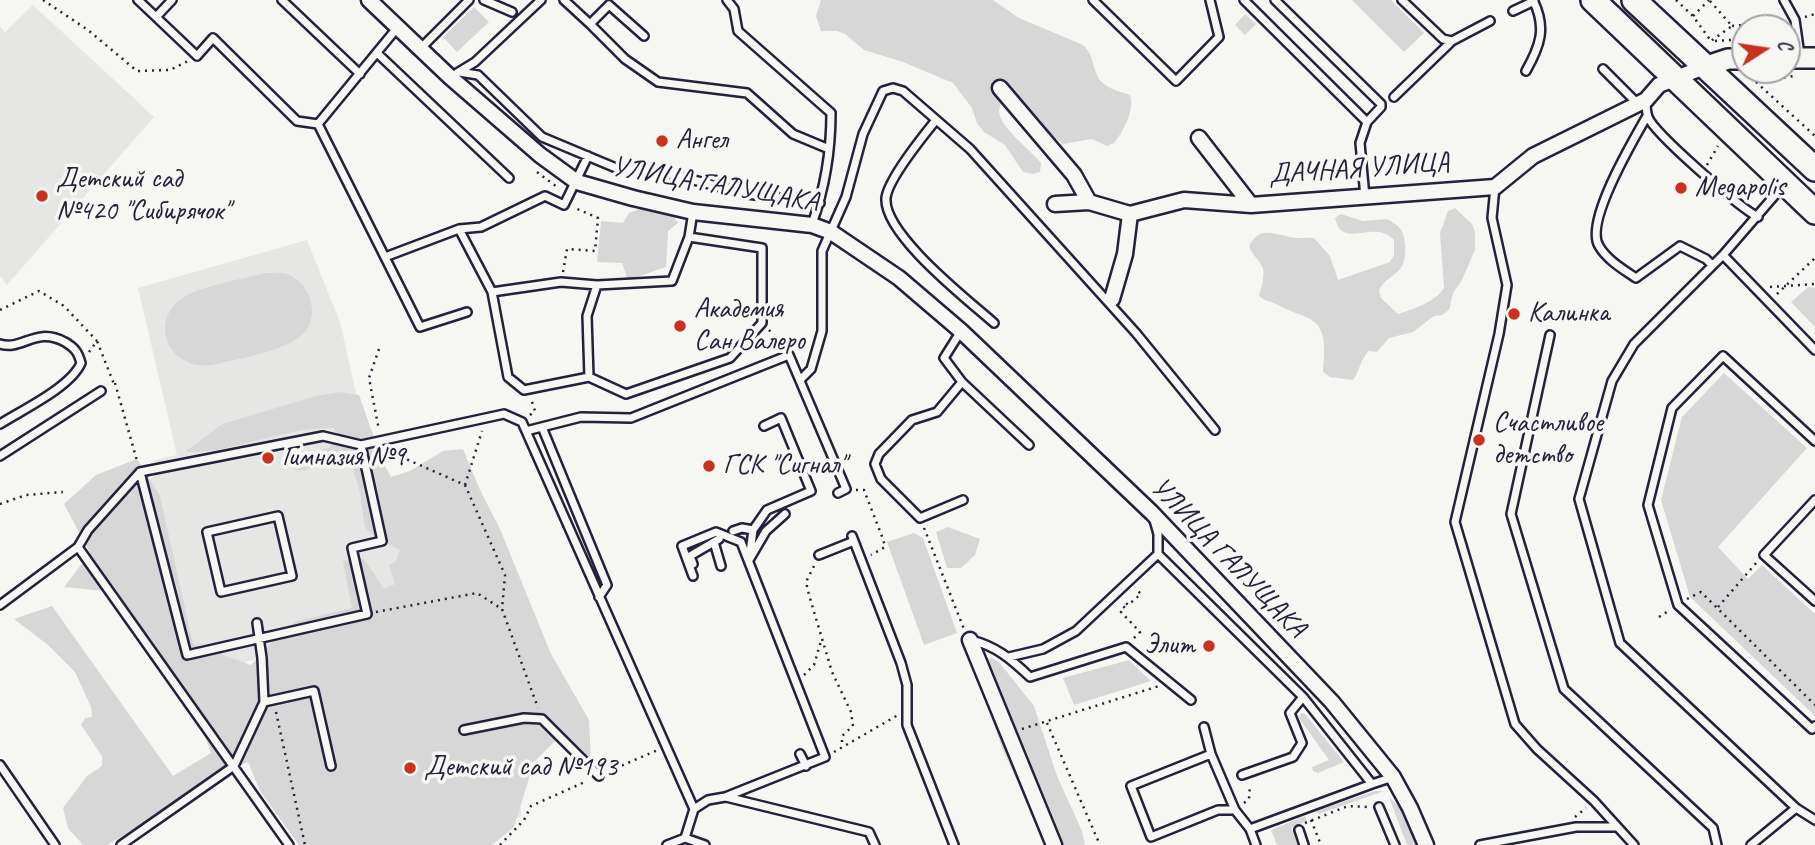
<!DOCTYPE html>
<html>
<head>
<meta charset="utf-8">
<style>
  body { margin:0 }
  #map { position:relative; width:1815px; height:845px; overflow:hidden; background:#f6f6f2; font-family:Caveat,sans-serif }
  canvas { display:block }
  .north { position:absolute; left:1731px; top:14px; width:70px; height:70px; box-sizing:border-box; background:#f6f6f2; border:2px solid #a1a1a9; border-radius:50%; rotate:78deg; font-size:19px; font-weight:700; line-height:28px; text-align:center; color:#22223b }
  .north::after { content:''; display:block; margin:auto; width:24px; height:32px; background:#c8321e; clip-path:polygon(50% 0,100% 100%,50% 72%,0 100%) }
</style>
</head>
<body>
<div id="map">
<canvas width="1815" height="845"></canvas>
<div class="north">С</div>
</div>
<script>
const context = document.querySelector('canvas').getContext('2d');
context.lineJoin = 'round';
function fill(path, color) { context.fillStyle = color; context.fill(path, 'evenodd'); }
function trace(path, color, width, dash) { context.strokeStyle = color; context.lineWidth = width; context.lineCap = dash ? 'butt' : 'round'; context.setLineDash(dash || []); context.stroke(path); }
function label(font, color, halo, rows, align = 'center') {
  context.font = font + ' Caveat,sans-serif'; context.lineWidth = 7; context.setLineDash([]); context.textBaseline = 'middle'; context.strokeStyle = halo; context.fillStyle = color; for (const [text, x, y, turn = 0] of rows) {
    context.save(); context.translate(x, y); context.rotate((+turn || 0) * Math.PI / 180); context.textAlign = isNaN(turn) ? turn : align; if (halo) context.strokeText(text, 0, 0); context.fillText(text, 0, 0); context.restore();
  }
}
fill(new Path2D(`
  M33,5L154,117L7,285L0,276V27L5,32Z
  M307,240L340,322L386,525L518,719L521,817L418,845L262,658L189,675L144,484L157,474L154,460L177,455L138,288Z`), '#e6e6e4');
fill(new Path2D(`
  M821,0H993L1019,18L1083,45C1096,56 1091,74 1104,84C1111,90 1122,92 1130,95C1135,110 1123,132 1114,143L1107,146L1092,139L1063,144L1002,95C1002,101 1000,106 999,111C999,127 1031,150 1041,163L1040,172L1033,174L1023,172L1005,145L984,132L977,123L972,108L953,83L903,62L864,50L845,34L837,31H821L816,16Z
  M1352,0H1391L1424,33L1404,52Z
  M474,7L489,22L457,52L443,37Z
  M1245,14L1256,24L1245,35L1235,25Z
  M1455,208L1472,224L1475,232V250L1462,280L1453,293L1449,310L1442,315L1434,316L1413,332L1389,338L1377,352L1369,351C1360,359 1360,371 1353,380L1330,377L1323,372C1324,354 1329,327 1308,318C1298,313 1288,311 1278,305C1271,301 1266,302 1259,296C1261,288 1266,274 1262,266C1258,258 1252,255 1249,246C1260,226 1273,234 1290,237C1298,239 1306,237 1314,238L1330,256L1338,280L1390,262L1394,255V240C1374,218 1342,251 1335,218L1341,214L1363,221L1387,219C1392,222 1398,225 1401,230C1407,239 1407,262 1400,269C1393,277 1384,280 1379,290L1381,298L1398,314C1414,309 1435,302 1444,288L1440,233L1448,211Z
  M640,209L674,217L678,223L668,231L666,267L628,280L622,263L597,262L601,221L623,223L629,213Z
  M266,273C272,273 281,272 287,274C312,283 323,322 298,338C276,353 244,357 217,364C180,374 148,335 175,304C190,287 243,279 266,273Z
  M1808,287L1815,288V327L1791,302Z
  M1724,373L1807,448L1718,547L1748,579L1762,565L1815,614V716L1690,597L1661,500L1682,417Z
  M341,392L359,395L382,460L391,477L410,471L443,451L463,449L480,490L500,529L551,654L589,720L591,763L561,735L534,762L514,827L492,845H299L260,791L248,762L206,779L149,820L107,845H83L68,828L63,808L87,776L102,766V756L81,725L85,718L92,717L91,707L75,672L48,645L14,619L52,606L173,776L211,753L203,730L104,591L64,587L90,553L64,504L96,475L137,459L160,496L193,644L251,665L273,641L297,621L352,608L343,561L364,559L384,589L395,584L389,565L396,561L400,550L376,538L365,527L359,488L352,466L339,463L297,471L291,466L306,454L329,448L339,435L333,428C283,427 236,453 185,452L222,424L316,396Z
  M948,527L980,539L975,555L961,568H947L936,532Z
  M914,533L923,538L957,633L924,645L887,542Z
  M992,658L999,662L1034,706L1057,776L1082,831L1085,845H1046L1002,748L984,696L980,674L984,659Z
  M1129,660L1151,681L1074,705L1063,678Z
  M1301,713L1305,714L1344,762L1318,773L1313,771L1312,767L1329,760L1299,718Z
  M1375,791H1384L1319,814L1316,811Z
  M1389,797L1404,811L1417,845H1407Z
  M1305,816L1307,821L1291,828L1298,845H1277L1271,830Z`), '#d7d7d7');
const lane = new Path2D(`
  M138,0L156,17L172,0
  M282,0L360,74
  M484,0L512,12
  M564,0L590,24L609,5L644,36
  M727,0L734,9L738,31L831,113C831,151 825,188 812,224
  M1093,0L1176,81L1219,37L1210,0
  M1244,0L1367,122L1381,107V104L1275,0
  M1402,0L1443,39L1452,41
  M1784,0L1795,20L1800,55
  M1513,11L1534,1
  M156,17L197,56L213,38L297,121L318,124
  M590,24L625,59L658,82L747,93L793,134L829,149
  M397,28L318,124L420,327L467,312
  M420,49L469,0
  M377,53L509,178
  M1603,69L1637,103
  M1526,71C1540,46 1547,28 1533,0
  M459,72L478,75L542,137L616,168L671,174L747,194L820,203
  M457,73L475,62L541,0
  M1394,97L1452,41L1490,21
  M1646,100C1646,105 1646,112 1648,117C1654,133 1740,208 1758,217
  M1647,116C1634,139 1584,222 1599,246C1607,260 1624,270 1636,278L1680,246L1706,259L1712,265
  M936,120C923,136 888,179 886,198C883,234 968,300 994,323
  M1495,187L1492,218L1507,285L1499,334L1455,522L1515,724L1537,749L1594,801L1634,845
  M1782,187L1723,255L1815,350
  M1365,197L1360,143L1367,122
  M459,229L481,227L545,196L564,205L588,156
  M1723,255L1634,344L1612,381L1579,499L1620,643L1796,808L1815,820
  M385,257L459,229L492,292L508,377L524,390L589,377L626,394L730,358L762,323V248L689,237
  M597,285L672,281L689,237L693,212
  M492,292L561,282L597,285L587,316L589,377
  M961,331L944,358L962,382L937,412L912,420L879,454L875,464L881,479L920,518L963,500
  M1550,335L1511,514L1564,689L1713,828L1717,845
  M0,344C23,351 35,326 65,342C75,348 78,352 81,363C71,387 22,410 0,424
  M800,380L811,369L822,331V251L846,197L863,134L883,91L893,88L903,91L970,149L1136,333L1215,430
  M962,382L1029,445
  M764,426L781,418L811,491L767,510L753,530L749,560L766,531L785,514
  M542,427L607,585L599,597
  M526,431L581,417L631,418L789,355L846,489L838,493
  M1815,441L1723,356L1672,408L1648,505L1678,605L1812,729L1815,726
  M361,445L504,414L522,422L694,809L708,800L725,797L825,757L741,542L716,532L682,546L693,576
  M0,456L101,391
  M1815,500L1764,555L1815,601
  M278,516L292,576L221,592L207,532Z
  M1154,520L1158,534V554
  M733,531L742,528L753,530
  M852,536L901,663L907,685V725L954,845
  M714,542L721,566
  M78,547L88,530L140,472L323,436L361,445L382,541L352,548L367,614L187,655L140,472
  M819,555L854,541
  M693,564L690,556L719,539
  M0,605L78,547L289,845
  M971,640C996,646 1011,659 1030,677L1126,647L1191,700
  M1009,657L1043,649L1076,631L1158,554L1303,697L1372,784L1393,777
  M264,702L314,691L331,766
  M1204,727L1211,754
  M464,730L524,718L542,719L599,776
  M800,754L806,766
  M0,765L55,845
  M1242,775L1293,757L1302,743L1290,713L1303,697
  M726,797L869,832L875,845
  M1379,807L1395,845
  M1235,810H1218L1151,837L1131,786L1211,754L1235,810L1250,829L1256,845
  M1250,829L1372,784
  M1299,830L1304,845
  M685,838L694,809
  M121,845L234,766L264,702L262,658L257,623
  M667,845L685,838L705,845
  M1480,845L1576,827H1617
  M1751,845L1796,808`);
const street = new Path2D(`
  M369,0L450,77L540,155L577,182L633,198L693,212L812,225L831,232L899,278L961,331L1152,513L1332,702L1393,777L1410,808L1426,845
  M1000,88L1074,175L1089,202L1130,214L1184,200L1251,205L1495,187L1533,156L1646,100L1659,85L1704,67
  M1199,138L1251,205
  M1055,204L1089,202
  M1112,299L1125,254L1130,214
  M970,640L1054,845`);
const secondary = new Path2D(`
  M1787,58H1815
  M1704,67L1728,59H1745`);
const primary = new Path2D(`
  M1593,0L1815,212
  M1634,0L1815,169`);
trace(lane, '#22223b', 12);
trace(street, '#22223b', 19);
trace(secondary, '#22223b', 24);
trace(primary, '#22223b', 28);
trace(new Path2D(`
  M43,0L88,30L137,71L170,70L188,61
  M1676,0L1693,16L1711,41
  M1710,1L1732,26L1711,41
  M1693,16L1709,0
  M1805,17L1815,14
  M1732,26L1784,21
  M1715,41L1745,39
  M1756,82L1815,136
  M1756,82L1794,76
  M1707,165L1718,146
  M537,172L557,187
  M563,272L567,249L595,251L598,218L575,208
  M1770,287L1815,284
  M1777,294L1815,258
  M0,310L39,291L64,306L97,341
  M769,330L784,346
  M379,349L369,378L379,430
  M89,352L97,341L114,384
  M115,383L137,461
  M530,415L535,411L531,399
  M388,451L465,485L505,575L502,609L538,708
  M465,485L482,431
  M856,490H864L883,539L885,547L871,555
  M0,504L26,495L63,492
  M924,528L964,629
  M814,566L806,582L809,595L832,672L851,712L853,726L842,736V747
  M1687,599L1701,592L1815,705
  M1718,607L1757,562
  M376,612L477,593L502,609
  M1659,617L1670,610
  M1134,638L1140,632L1121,612L1125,608L1123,606L1126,603L1128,605L1141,594L1135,588
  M804,675L814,665L821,641
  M276,712L305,845
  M1047,723L1100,845
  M1022,729L1159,686
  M834,752L898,715
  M609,771L658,750
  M1244,803L1249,799L1250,785
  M1575,817L1586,808
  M1311,820L1321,845
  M1305,823L1348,806L1369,807
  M500,845L524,820L531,806L587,781`), '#22223b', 2.5, [2, 5]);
trace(lane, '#f6f6f2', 7);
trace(street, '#f6f6f2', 14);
trace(secondary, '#f6f6f2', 19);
trace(primary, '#f6f6f2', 23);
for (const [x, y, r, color] of [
  [662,141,7,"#c8321e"],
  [1681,188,7,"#c8321e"],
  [42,196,7,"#c8321e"],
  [1514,314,7,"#c8321e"],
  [680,326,7,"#c8321e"],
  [1479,440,7,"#c8321e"],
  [268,458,7,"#c8321e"],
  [709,466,7,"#c8321e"],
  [1209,646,7,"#c8321e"],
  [410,768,7,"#c8321e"]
]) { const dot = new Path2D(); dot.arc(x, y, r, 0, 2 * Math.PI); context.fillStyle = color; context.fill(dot); trace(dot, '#f6f6f2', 2.5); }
label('28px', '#22223b', '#f6f6f2', [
  ["Ангел",676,141],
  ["Детский сад",56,180],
  ["№420 \"Сибирячок\"",56,212],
  ["Megapolis",1695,188],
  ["Академия",694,310],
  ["Сан Валеро",694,342],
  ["Калинка",1528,314],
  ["Счастливое",1493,424],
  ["детство",1493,456],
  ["Гимназия №9",282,458],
  ["ГСК \"Сигнал\"",723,466],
  ["Элит",1195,646,"right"],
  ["Детский сад №193",424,768]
], 'left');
label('28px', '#22223b', '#f6f6f2', [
  ["ДАЧНАЯ УЛИЦА",1359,169,-4],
  ["УЛИЦА ГАЛУЩАКА",715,185,10],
  ["УЛИЦА ГАЛУЩАКА",1228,558,46]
]);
</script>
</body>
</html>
